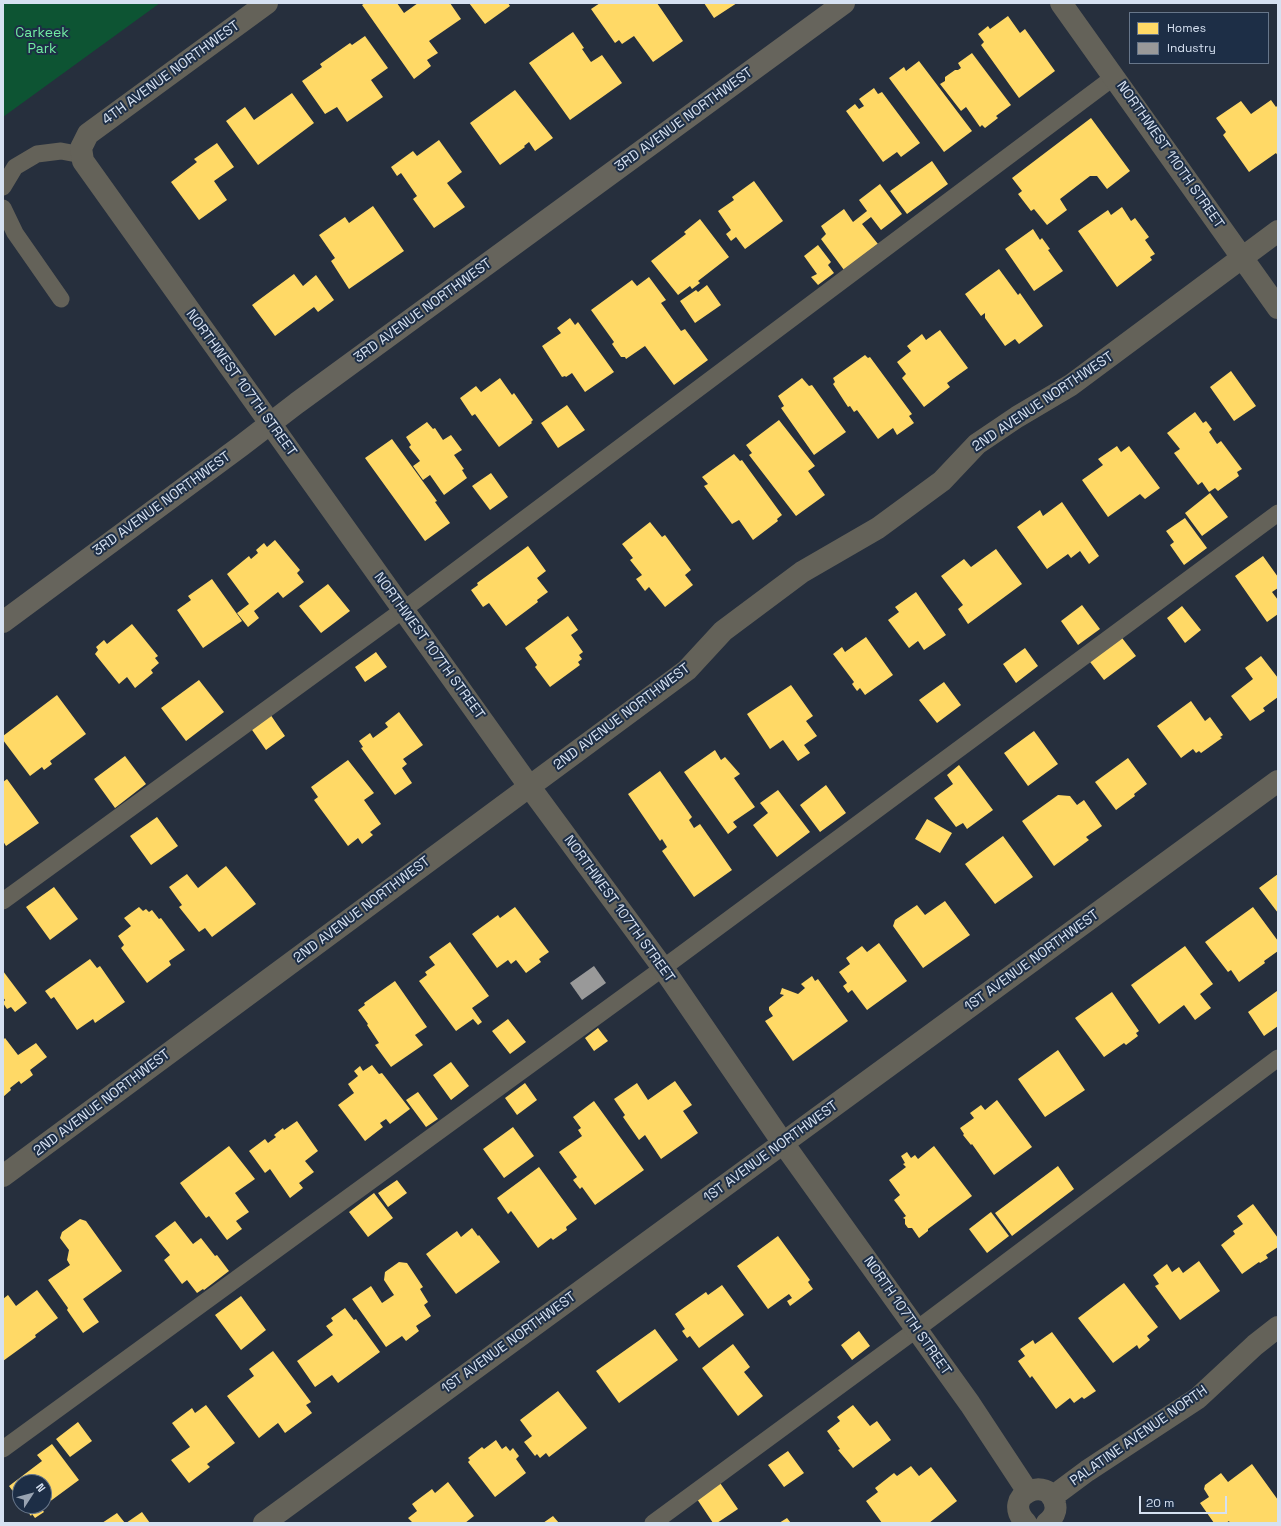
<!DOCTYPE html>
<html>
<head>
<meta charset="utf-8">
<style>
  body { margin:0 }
  #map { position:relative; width:1281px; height:1526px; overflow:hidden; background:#262f3d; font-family:"Space Grotesk",sans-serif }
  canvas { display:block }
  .frame { position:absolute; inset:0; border:4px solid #d6e1f1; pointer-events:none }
  .legend { position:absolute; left:1129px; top:12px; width:140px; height:52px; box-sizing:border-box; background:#1d2e46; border:1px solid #67768a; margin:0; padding:5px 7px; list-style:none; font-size:12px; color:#d6e1f1 }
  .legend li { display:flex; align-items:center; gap:8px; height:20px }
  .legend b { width:20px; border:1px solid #67768a }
  .north { position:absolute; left:12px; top:1474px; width:40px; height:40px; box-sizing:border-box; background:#1d2e46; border:1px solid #67768a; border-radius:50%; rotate:54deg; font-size:11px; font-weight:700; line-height:16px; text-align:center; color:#d6e1f1 }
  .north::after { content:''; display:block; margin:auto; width:14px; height:18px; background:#98a3b2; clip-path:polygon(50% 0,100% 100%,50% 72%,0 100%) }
  .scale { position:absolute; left:1139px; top:1496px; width:88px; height:18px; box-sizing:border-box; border:2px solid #d6e1f1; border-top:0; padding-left:5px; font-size:12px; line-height:14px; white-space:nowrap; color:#d6e1f1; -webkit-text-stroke:3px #1d2e46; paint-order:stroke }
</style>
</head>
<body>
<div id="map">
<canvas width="1281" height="1526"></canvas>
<div class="frame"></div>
<ul class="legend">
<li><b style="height:11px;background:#ffd966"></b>Homes</li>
<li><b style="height:11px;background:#999"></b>Industry</li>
</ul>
<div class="north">N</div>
<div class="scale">20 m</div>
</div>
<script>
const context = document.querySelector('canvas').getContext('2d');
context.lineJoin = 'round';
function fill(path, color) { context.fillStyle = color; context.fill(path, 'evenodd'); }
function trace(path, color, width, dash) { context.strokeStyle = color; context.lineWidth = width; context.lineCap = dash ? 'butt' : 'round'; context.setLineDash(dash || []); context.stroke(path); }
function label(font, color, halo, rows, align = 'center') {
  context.font = font + ' "Space Grotesk",sans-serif'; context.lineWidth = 4; context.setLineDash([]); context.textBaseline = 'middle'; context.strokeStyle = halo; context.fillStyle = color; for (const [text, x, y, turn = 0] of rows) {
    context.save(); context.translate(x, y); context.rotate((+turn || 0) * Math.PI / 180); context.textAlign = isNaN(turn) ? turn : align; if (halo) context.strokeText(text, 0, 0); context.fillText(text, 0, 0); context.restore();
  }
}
fill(new Path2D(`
  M3,3H160L3,117Z`), '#0d5433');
fill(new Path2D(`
  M365,3H397L404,13L418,3H450L461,19L429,41L438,53L427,60L431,66L414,79L362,5Z
  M469,3H508L510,6L485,24Z
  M600,3H657L683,41L653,62L634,36L622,44L619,40L615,43L591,9Z
  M704,3H737L714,18Z
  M1008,16L1020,33L1025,29L1055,71L1019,98L981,45L984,42L978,34L988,26L990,29Z
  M573,32L584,48L582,49L591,62L602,55L622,83L570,120L529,63Z
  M365,36L388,68L371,80L383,97L347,122L337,107L325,114L302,81L322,67L320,64L350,43L352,45Z
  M972,53L1011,105L996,116L998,118L985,128L982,125L980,127L966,107L961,111L940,84L945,81V77L955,70H958L961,68L958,63Z
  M919,61L972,131L944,152L889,78L904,67L906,71Z
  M874,88L878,94L882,92L920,143L901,157L897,152L883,162L846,111L855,104L859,109L864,106L859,99Z
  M515,90L553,138L535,151L529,142L524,146L525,147L500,165L470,123Z
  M292,93L314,123L258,165L226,121L245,107L254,120Z
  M1271,100L1276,107L1278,105V156L1276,153L1249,172L1223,135L1226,132L1216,118L1241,101L1251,114Z
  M1091,118L1130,171L1107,189L1097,176H1090L1060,199L1067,210L1047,225L1034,209L1031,211L1018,194L1022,191L1012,178Z
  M439,140L462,172L447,183L465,207L434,228L413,199L417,196L401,173L397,176L391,167L413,151L417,156Z
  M217,143L234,167L214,181L227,200L199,220L171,182L197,162L194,159Z
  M932,161L948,184L907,214L890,191Z
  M754,181L783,221L745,249L736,237L731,241L726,234L731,230L718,211L734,200L732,197Z
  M880,184L902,214L881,230L871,217L862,224L878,244L844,270L821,239L826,234L821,226L844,209L853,222L867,211L859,200Z
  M373,206L404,251L349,289L331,261L335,258L319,235L345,217L349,223Z
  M1122,207L1131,221L1135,218L1149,237L1145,240L1155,254L1150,257L1152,260L1117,287L1078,231L1108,210L1111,215Z
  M700,219L729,257L698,281L700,283L692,289L690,286L678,295L651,261L686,234L684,232Z
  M1033,229L1040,240L1042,238L1050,249L1048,250L1063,271L1034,291L1005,249Z
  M818,245L831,262L828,265L834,273L818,285L811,277L817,274L804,256Z
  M999,269L1018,295L1020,293L1043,326L1019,344L1015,339L1005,346L985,318V313L981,316L965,294Z
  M294,274L303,286L316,275L334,300L318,312L314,307L275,336L252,305Z
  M649,277L666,300L661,303L681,331L685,329L708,360L674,385L645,346L626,359L625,357H621L612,344L614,342L591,310L632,280L637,286Z
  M707,285L721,305L695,323L680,301L696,290L698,292Z
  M570,318L575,325L578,322L614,372L585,392L572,373L566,377L565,376L562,377L542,346L561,333L557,328Z
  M940,330L968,368L947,383L950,387L924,407L902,378L906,374L897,362L911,351L907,346L922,334L926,340Z
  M865,355L868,358L870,357L912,414L909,416L914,423L897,435L893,428L878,439L857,410L854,412L850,406L848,407L833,384L835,382L833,378Z
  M1231,371L1256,406L1234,421L1210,387Z
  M500,378L512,395L514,393L533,420L531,422L532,423L499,447L475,414L472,416L460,398L476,386L481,392Z
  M802,378L809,386L812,385L846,432L814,455L781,408L784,406L778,396Z
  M567,405L585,430L558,448L541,423Z
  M1195,412L1203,423L1206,421L1212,429L1209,432L1217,444L1221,441L1242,469L1237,472L1239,476L1218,491L1215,488L1209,492L1202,482L1198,485L1174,453L1180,449L1167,433Z
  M779,420L815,466L808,471L825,495L796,516L749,455L752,453L746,445Z
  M427,422L433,429L435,428L443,440L451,435L462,450L454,455L464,469L462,470L467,478L444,495L430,475L423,480L413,466L420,461L409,447L411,445L406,437Z
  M392,439L437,501L435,502L450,523L425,541L365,458Z
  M1117,446L1121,452L1129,446L1160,488L1145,499L1140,494L1108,517L1082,480L1103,465L1098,459Z
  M734,454L740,461L742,460L782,515L777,519L778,521L753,540L739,520L732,524L704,486L708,484L702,477Z
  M491,473L508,497L490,510L472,486Z
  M1210,493L1228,517L1202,536L1185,513Z
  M1062,502L1099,556L1089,564L1080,551L1071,558L1068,554L1047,569L1017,527L1040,510L1043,516Z
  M1185,518L1207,548L1184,565L1170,545L1174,542L1166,531Z
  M650,522L662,537L665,535L691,570L685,575L693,585L665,607L649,587L645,591L636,579L642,575L630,560L633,558L622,544Z
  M275,540L300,570L297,573L304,582L283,598L278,592L254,611L259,618L248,627L237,613L249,604L227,574L249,556L251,559L258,553L256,550L264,543L267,547Z
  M528,546L546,571L537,578L548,592L537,600L538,602L506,626L489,603L483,607L471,590L478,585L477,583Z
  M996,549L1022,584L968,624L958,609L963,605L941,576L964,559L971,567Z
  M1263,556L1278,577V588L1272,592L1278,600V614L1267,622L1235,576Z
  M212,579L242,621L203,648L177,610L191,600L188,596Z
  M328,584L350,611L321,633L299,606Z
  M916,592L946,635L924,650L918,641L909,648L888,620L899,612L895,607Z
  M1082,605L1100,629L1078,645L1061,621Z
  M1182,606L1201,630L1185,643L1167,618Z
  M568,616L578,630L571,635L583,652L579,655L582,659L578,662L580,665L550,687L535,667L537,665L525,648Z
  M132,624L158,656L155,658L159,663L151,670L153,673L135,688L127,677L119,684L95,654L98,650L96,647L104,640L107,644Z
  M1119,634L1136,656L1104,680L1087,658Z
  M866,637L893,675L865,695L860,688L857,691L852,684L854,682L833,654L842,647L845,652Z
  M1025,648L1038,666L1016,683L1003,664Z
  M376,652L387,667L365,682L355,667Z
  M1261,656L1278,678V697L1263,708L1265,711L1250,721L1231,696L1253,679L1245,668Z
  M199,680L224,712L186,741L161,708Z
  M944,682L961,705L937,723L919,700Z
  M791,685L813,716L806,721L817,736L804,745L810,753L798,761L783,740L770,749L747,714Z
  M57,695L86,734L50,761L52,764L44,770L42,767L30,776L3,740V736Z
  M1191,701L1205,721L1210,717L1223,735L1220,737L1222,738L1201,753L1199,751L1196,753L1193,749L1181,758L1157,726Z
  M399,712L423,745L403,759L407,764L402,768L412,783L395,795L361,748L363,747L359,741L370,733L373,738L388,727L385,723Z
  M270,714L285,736L266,750L250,727Z
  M1034,731L1058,764L1028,786L1004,753Z
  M715,750L721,760L725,757L740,774L734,778L755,807L733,822L737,827L728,834L684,772Z
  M125,756L146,784L115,808L94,779Z
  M1128,758L1147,784L1134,794L1135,796L1116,810L1095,782Z
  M348,760L374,793L364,800L381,824L370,832L373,835L362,844L358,838L348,846L314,800L318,797L311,787Z
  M959,765L993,810L967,829L963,823L956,827L934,798L953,784L947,775Z
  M660,771L692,817L689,820L694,828L700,824L732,870L694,897L662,851L667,847L662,839L660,841L628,794Z
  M7,779L39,823L6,846L3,841V782Z
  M826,785L846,813L820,832L800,805Z
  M778,790L810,832L777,857L753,825L768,813L760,803Z
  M1058,795L1070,796L1077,805L1084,800L1102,826L1086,837L1089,840L1054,866L1022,821Z
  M157,817L178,846L151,865L130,836Z
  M927,819L952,833L940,853L915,839Z
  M1003,836L1033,877L995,904L965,864Z
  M226,866L256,904L212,937L205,928L199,932L179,907L182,905L169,887L187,874L198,888Z
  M1278,874V913L1259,888Z
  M54,887L78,919L50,940L26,907Z
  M945,901L970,935L923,968L893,926L895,920L917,905L925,915Z
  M139,907L143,911L146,909L149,912L152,910L159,919L161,918L185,950L169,961L171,965L147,983L121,948L124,945L118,936L131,926L124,918Z
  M515,907L549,952L539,959L541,962L526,973L516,960L511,964L508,960L497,968L472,934L498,915L500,918Z
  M1253,907L1278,941V951L1264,961L1265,963L1239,982L1231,970L1228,972L1205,942Z
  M450,942L489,996L472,1008L482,1022L478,1025L473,1019L456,1031L419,981L427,975L425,972L435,965L429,957Z
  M879,943L907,981L867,1010L852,990L848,993L843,986L847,983L839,972L850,964L846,958L862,946L867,952Z
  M1185,946L1213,984L1200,994L1211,1008L1195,1020L1184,1005L1159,1024L1131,985Z
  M90,959L97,968L100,966L125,1002L95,1023L93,1019L77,1030L54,997L51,999L45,991Z
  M3,971L27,1003L15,1012L11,1007L7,1009L3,1003L5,1000L3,997Z
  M812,976L815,981L818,979L848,1021L793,1061L765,1021L773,1016L769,1010V1007L784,995L780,994L782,988L798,994L805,988L801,984Z
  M395,981L427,1027L415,1035L423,1045L391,1067L375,1045L379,1043L367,1025L368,1024L358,1010L365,1005L364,1003Z
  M1277,991L1278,993V1026L1264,1036L1248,1012Z
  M1112,992L1139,1031L1136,1033L1138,1036L1126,1045L1124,1043L1104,1057L1075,1018Z
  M508,1019L526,1042L510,1054L492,1031Z
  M598,1028L608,1041L594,1051L585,1038Z
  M5,1038L18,1055L36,1043L47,1057L30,1070L33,1075L21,1084L19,1081L10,1088L11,1090L3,1097V1040Z
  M1058,1050L1085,1090L1045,1117L1018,1079Z
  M451,1062L469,1086L451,1100L433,1075Z
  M372,1065L379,1074L382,1073L410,1109L390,1124L386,1119L380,1123L383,1127L365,1141L338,1105L354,1093L348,1084L358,1076L354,1071L360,1066L363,1071Z
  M675,1081L692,1105L683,1111L698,1133L661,1159L645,1135L639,1140L623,1117L625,1115L614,1099L637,1083L648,1100Z
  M525,1083L537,1100L517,1115L505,1098Z
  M418,1092L438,1119L426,1127L406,1100Z
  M997,1100L1032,1147L994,1175L972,1144L971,1145L963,1135L964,1134L960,1128L974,1118L970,1113L981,1105L985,1110Z
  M594,1101L644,1170L595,1205L582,1187L580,1189L573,1180L577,1177L559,1152L582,1136L578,1130L581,1128L573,1117Z
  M297,1121L318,1151L305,1161L314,1172L299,1183L303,1188L290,1198L270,1169L265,1173L249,1151L265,1139L268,1143L276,1137L274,1135L283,1128L284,1130Z
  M513,1127L534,1156L504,1178L483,1149Z
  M229,1146L255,1179L235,1193L249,1212L236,1221L242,1229L227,1240L209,1216L206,1218L180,1183Z
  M934,1146L972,1196L928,1229V1231L919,1238L912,1228H908L905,1224V1219L903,1218L906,1216L894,1200L900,1195L889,1180L906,1167L903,1164L905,1163L901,1156L907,1152L911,1158L915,1155L918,1159Z
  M1058,1166L1074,1189L1012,1236L995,1213Z
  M539,1167L577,1219L566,1227L567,1230L553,1240L551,1238L538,1248L511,1211L508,1214L497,1198Z
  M397,1180L407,1193L388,1207L378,1193Z
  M374,1193L393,1218L368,1237L349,1212Z
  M1253,1204L1278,1238V1247L1266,1255L1268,1258L1260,1263L1259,1262L1242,1274L1221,1245L1235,1234L1233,1231L1243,1224L1237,1216Z
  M991,1212L1009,1236L987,1253L969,1229Z
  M80,1219L86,1221L122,1271L83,1299L99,1322L83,1333L67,1310L68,1308L48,1280L70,1265L67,1260L69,1250L60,1238L62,1232Z
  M175,1221L193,1244L201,1238L215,1256L217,1255L229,1271L204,1290L203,1289L197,1293L187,1280L182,1284L164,1260L170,1255L155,1236Z
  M472,1228L478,1236L479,1235L500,1262L456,1294L426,1254L457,1231L461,1237Z
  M778,1236L810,1280L808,1282L813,1289L790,1306L787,1301L792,1298L789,1294L768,1309L737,1266Z
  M1199,1261L1220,1291L1180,1320L1155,1286L1159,1284L1153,1275L1167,1264L1172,1272L1179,1267L1183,1273Z
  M399,1262L407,1263L423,1287L420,1289L428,1302L424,1305L431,1316L416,1326L419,1331L406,1341L402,1336L386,1347L352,1299L371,1286L382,1303L394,1295L384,1280L385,1272Z
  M1124,1283L1158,1327L1147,1336L1150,1340L1139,1349L1137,1345L1113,1363L1078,1318Z
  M722,1285L744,1315L699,1348L690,1336L687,1338L682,1331L685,1329L675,1314L706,1292L708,1295Z
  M37,1290L58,1318L35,1335L36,1337L3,1361V1299L8,1295L16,1306Z
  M241,1296L266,1330L241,1350L215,1315Z
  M345,1308L354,1320L356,1319L380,1352L338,1383L332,1375L315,1387L297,1361L333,1335L326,1326L333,1321L331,1318Z
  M655,1329L678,1360L619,1403L596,1371Z
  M859,1331L870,1346L852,1360L841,1345Z
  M1052,1332L1096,1391L1084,1399L1082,1397L1074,1403L1070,1398L1056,1409L1032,1376L1030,1378L1018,1361L1025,1356L1020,1349L1033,1340L1035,1344Z
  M733,1344L750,1367L744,1372L763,1396L738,1416L702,1368Z
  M273,1351L311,1402L306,1405L312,1413L285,1433L278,1423L259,1438L227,1396L254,1376L249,1369Z
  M558,1391L587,1428L549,1457L546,1453L540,1458L537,1454L535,1456L524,1442L532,1436L520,1420Z
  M206,1405L235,1443L207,1464L210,1467L189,1483L171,1460L190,1447L172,1423L192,1408L195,1413Z
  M853,1405L870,1426L877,1421L891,1440L853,1468L838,1450L840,1449L827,1431L840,1421L837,1417Z
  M78,1422L92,1441L70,1457L56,1439Z
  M496,1440L502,1449L506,1446L510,1451L513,1448L519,1456L516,1459L526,1473L495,1497L468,1462L470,1460L468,1458L482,1447L484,1449Z
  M52,1444L79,1480L41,1508L44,1512L35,1518L32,1514L31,1516L23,1506H44V1482H20V1501L9,1486L42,1461L37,1455Z
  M788,1451L804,1473L784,1487L768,1465Z
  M1252,1464L1278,1500V1523H1230L1229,1521L1226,1523H1214L1200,1503L1209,1497L1204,1489L1205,1485L1221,1473L1228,1482Z
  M911,1466L919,1476L931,1467L957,1501L929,1523H882L866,1501L878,1492L875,1488L894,1473L897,1476Z
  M718,1480L738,1509L717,1523H713L695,1496Z
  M448,1482L474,1516L465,1523H413L408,1518L417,1511L412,1504L432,1489L435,1493Z
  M142,1512L150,1523H126Z
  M117,1513L125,1523H102Z
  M553,1516L559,1523H543Z
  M787,1518L791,1523H779Z`), '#ffd966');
fill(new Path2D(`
  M594,966L606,983L582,1000L570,983Z`), '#999');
trace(new Path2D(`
  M3,187L15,167L37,154L61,151L82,155
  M3,208L15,233L61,299
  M3,901L403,610L1114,77
  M3,1449L663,968L1278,513
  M653,1523L917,1329L1278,1058`), '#646259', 17);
trace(new Path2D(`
  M267,3L88,134L81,148L83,161L529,786L663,968L783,1143L970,1404L1028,1492
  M1061,3L1278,308
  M3,1176L687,670L723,631L802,572L878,528L942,481L977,444L1017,417L1071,385L1278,231
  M1052,1497L1087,1471L1198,1398L1255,1345L1278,1327
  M264,1523L1278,781
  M1026,1523C999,1495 1050,1474 1055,1504C1057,1511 1053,1518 1047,1523`), '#646259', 22);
trace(new Path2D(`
  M3,622L241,446L297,403L844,3`), '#66645c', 22);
label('14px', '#71eca2', '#1d2e46', [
  ["Carkeek",42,33],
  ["Park",42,49]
]);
label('14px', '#d6e1f1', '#1d2e46', [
  ["4TH AVENUE NORTHWEST",171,73,-36],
  ["3RD AVENUE NORTHWEST",684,120,-36],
  ["NORTHWEST 110TH STREET",1170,155,55],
  ["3RD AVENUE NORTHWEST",423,311,-36],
  ["NORTHWEST 107TH STREET",241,383,54],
  ["2ND AVENUE NORTHWEST",1043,402,-34],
  ["3RD AVENUE NORTHWEST",162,504,-36],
  ["NORTHWEST 107TH STREET",429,646,54],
  ["2ND AVENUE NORTHWEST",622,717,-37],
  ["NORTHWEST 107TH STREET",619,909,54],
  ["2ND AVENUE NORTHWEST",362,910,-37],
  ["1ST AVENUE NORTHWEST",1032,961,-36],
  ["2ND AVENUE NORTHWEST",102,1103,-37],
  ["1ST AVENUE NORTHWEST",771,1152,-36],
  ["NORTH 107TH STREET",907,1316,55],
  ["1ST AVENUE NORTHWEST",509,1343,-36],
  ["PALATINE AVENUE NORTH",1139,1436,-35]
]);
</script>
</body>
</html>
